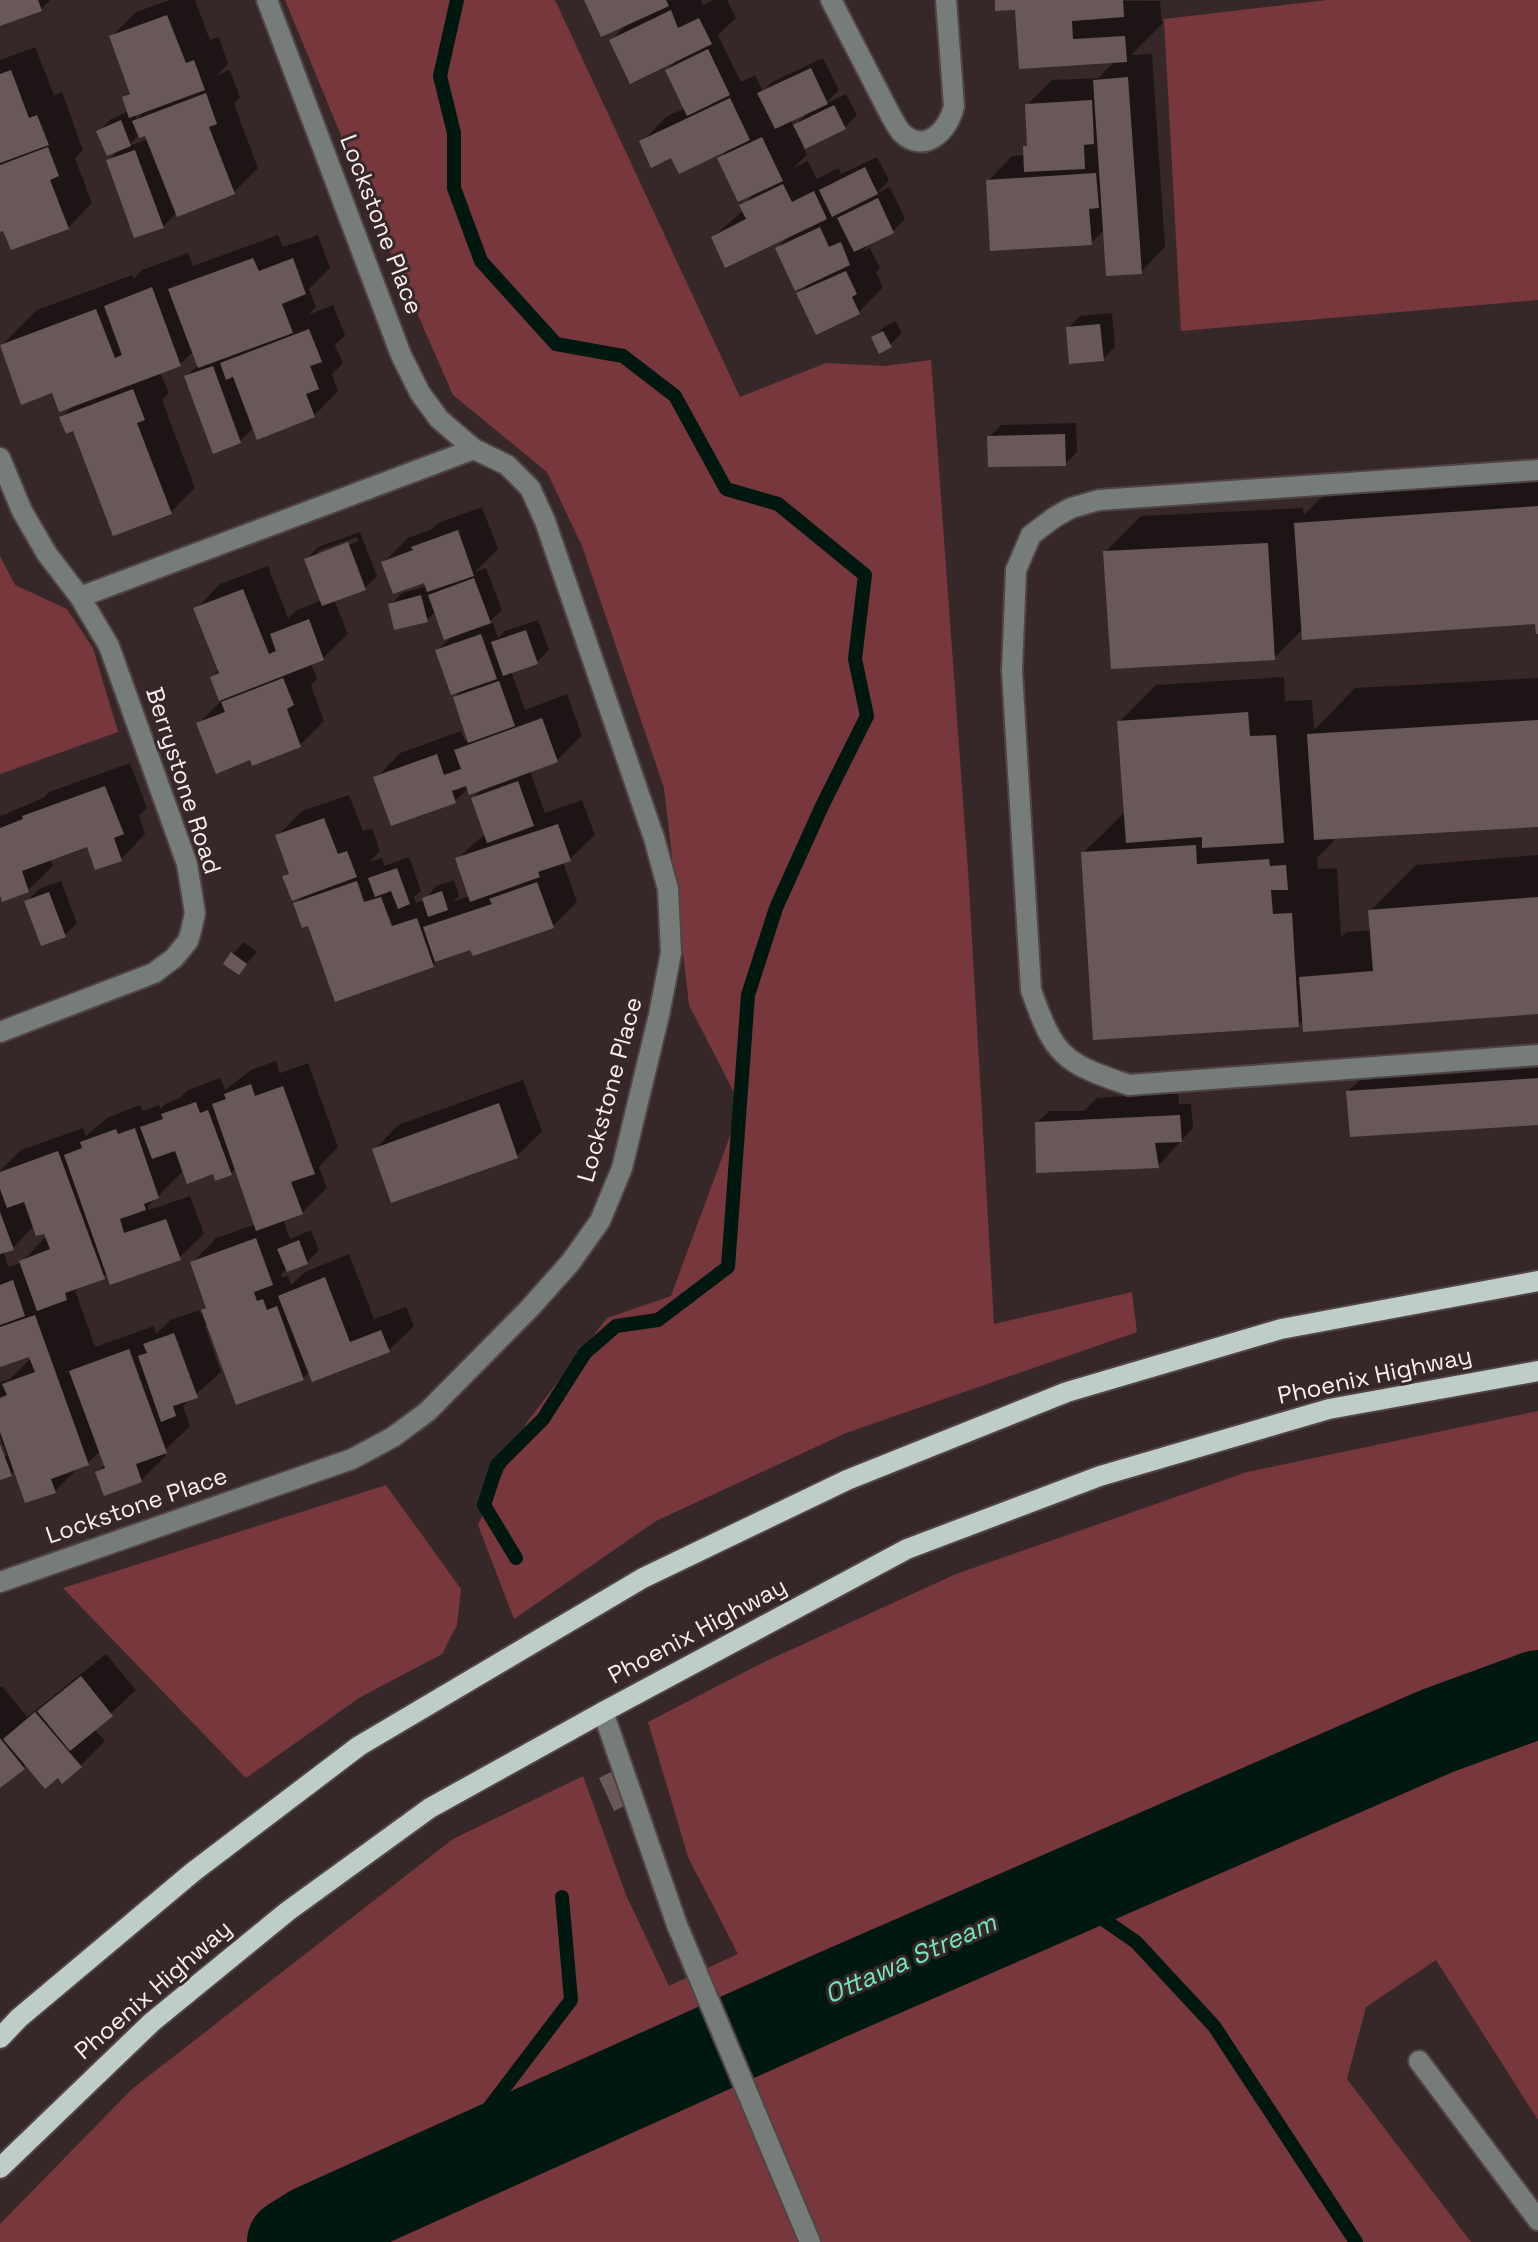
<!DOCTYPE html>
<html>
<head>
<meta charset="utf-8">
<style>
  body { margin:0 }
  canvas { display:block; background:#362828 }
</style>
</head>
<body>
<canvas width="1538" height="2242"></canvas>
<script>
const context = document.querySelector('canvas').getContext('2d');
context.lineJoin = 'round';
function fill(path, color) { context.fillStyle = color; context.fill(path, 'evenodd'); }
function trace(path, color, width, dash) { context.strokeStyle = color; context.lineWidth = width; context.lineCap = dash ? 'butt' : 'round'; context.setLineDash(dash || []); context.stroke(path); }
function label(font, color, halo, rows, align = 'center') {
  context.font = font + ' "Space Grotesk",sans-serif'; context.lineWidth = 6; context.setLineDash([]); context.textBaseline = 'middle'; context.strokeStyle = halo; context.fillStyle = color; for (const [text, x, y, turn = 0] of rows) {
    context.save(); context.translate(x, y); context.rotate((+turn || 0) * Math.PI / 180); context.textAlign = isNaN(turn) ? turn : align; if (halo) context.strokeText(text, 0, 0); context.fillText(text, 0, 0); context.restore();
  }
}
fill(new Path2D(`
  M285,0H555L740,397L826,363L885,366L931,360L968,870L994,1324L1132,1292L1137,1332L846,1433L656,1521L514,1619L478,1525L527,1422L607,1318L671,1296L741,1106L689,1005L664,788L582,546L547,472L453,395L371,208Z
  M1327,0H1538V300L1181,331L1164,19Z
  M0,556L15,585L67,609L93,648L118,732L0,774Z
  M1538,1411V2120L1436,1960L1366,2007L1347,2079L1471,2242H0V2224L132,2089L453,1839L583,1776L626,1895L669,1986L738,1954L688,1857L648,1722L762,1663L956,1574L1247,1472Z
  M386,1485L461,1589L457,1625L442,1654L359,1698L246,1778L63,1588Z`), '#77373d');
fill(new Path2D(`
  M0,0H50L41,9L0,24Z
  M169,0H195L210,40L219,37L228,64L217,75L230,70L240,97L234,104L258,168L233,193L177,212L163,227L109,160L121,148L99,131L111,119L129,111L124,98L131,91L111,37L136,12ZM146,109L137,119L135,114ZM146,133L149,139L128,146L139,135Z
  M586,0H701L703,5L713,0H727L736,18L718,35L741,82L755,75L763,91L772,82L823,58L839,90L825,104L846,94L857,115L845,127L803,147L807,155L793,168L808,161L817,179L839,168L841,174L877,157L889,180L877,193L890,187L905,219L893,231L872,241L862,252L870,248L880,268L876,272L883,287L859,312L799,294L809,283L777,248L790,235L713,237L744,210L742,206L756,192L720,158L729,148L642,142L666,117L685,108L667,70L677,60L611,40L629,22ZM810,110L794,127L790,119Z
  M997,0L1160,1L1162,24L1131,55L1152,54L1165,247L1141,272L1105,229L1091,243L988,181L1012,156L1025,155V147L1029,143L1027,105L1052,80L1098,78L1115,61L1021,67L1017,8Z
  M35,47L54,95L62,92L83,150L75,158L92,203L68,228L0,230V60Z
  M278,235L283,247L318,235L330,268L309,289L316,307L308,315L333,305L345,335L335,345L343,363L332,374L338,391L314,416L254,427L240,441L187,376L199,364L194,351L180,364L160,372L169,393L162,400L195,488L171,512L62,417L76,403L53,391L1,346L37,310L132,275L134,279L142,270L188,253L193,266Z
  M1112,313L1115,347L1103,359L1068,328L1080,316Z
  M896,321L902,333L890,345L874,337L885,326Z
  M1076,423L1077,452L1065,464L989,437L1001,425Z
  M1538,464V638L1537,622L1303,629L1274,658L1105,552L1141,516L1303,508L1304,515L1342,477Z
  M482,507L498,549L475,572L486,568L502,610L485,626L493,623L498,638L505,631L538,620L549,650L537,662L511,671L525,710L567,694L582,736L557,760L530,771L545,813L582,800L595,835L570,859L563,862L577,902L553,926L471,947L440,958L433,965L309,923L295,904L306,893L285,876L290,872L277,836L302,811L349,795L363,831L372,828L380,851L369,862L382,858L384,866L409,857L421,891L414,897L416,903L425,900L436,886L454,880L459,896L453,902L470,896L457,859L486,833L473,798L483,788L469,787L455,801L376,778L400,753L461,731L465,741L469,738L455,697L463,689L437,651L453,635L436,611L427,620L390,605L402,593L427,586L425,581L383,563L408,538L432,529L438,523Z
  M360,532L377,576L365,588L334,599L348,634L323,658L311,663L317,679L311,685L324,721L300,745L251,757L199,723L221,701L212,677L219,669L196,609L220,584L268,566L288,618L297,610L322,600L307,559L318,547ZM357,537L359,541L318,556V551Z
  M1284,677L1285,701L1312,700L1314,730L1355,688L1538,678V825L1333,837V842L1317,858L1318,869L1337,868L1341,937L1347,932L1372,930L1370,911L1416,865L1538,855V1012L1304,1019L1298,1025L1083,853L1126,811L1120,721L1156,685Z
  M130,763L147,808L139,816L145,834L121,859L88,845L50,859L53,866L28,890L0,899V814L1,816L43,798L49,792Z
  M61,881L77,923L65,935L27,901L39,889Z
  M244,942L257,952L239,972L232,954Z
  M276,1061L280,1073L308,1063L338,1147L319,1167L327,1188L302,1213L283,1219L290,1239L311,1230L319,1250L307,1262L287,1268L281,1275L282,1278L288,1276L291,1285L305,1272L349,1254L374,1319L406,1307L414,1326L389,1350L310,1371L303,1378L208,1325L205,1326L221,1372L183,1406L190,1426L164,1451L166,1456L141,1480L97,1472L106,1464L101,1450L88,1463L80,1466L55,1491L15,1470L11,1475L0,1478V1449L2,1456H7L0,1437V1382L10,1379L32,1357L30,1355L0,1365V1171L21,1150L83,1128L86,1136L107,1118L140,1105L142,1111L159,1105L160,1109L167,1103L180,1098L188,1090L220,1078L225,1090L251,1070ZM236,1168L256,1224L216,1238L192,1263L207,1307L200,1314L199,1310L170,1320L156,1334L154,1326L95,1347L75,1290L108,1273L179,1258L204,1234L190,1196L149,1210L148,1206L184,1170L231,1173ZM34,1226L46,1236L22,1262L9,1267L3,1251L13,1248Z
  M1538,1068V1123L1348,1091L1360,1080Z
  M523,1080L542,1131L517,1156L374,1150L398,1125Z
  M1178,1092L1179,1104H1191L1193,1128L1158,1166L1037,1123L1049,1111H1084L1097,1098Z
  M106,1654L136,1690L94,1729L105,1741L80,1766L58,1775L27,1764L0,1786V1687L2,1686L27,1717Z`), '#0007');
trace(new Path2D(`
  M457,0L440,76L454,133V188L481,261L556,344L623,356L675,396L726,489L778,504L865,575L855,659L867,716L822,806L776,908L748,995L728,1267L658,1320L616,1326L585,1353L543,1419L497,1465L484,1505L516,1558
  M1065,1893L1136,1942L1214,2026L1356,2242
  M459,2163L470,2133L571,2000L562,1897`), '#001810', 14);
trace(new Path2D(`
  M291,2242L314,2228L827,1997L1437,1731L1538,1694`), '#001810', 88);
fill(new Path2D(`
  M0,0H38L42,11L0,26Z
  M584,0H666L669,6L601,37Z
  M995,0H1123L1124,17L1072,21L1073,39L1125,36L1127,62L1019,69L1015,10L995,11Z
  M671,10L678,28L699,18L712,44L630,84L609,40Z
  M167,15L186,63L194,60L205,90L129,118L122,97L130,94L109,36Z
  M708,49L730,95L687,116L665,70Z
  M811,68L828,104L775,129L757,93Z
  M11,70L29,118L37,115L49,145L0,163V74Z
  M1128,77L1142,274L1106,276L1093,80Z
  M206,93L217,124L209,127L235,194L177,217L145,136L139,138L132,121Z
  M730,98L750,140L679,174L671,158L651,168L639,141Z
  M1092,100L1094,144L1084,145L1085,169L1024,172L1023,146H1027L1025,104Z
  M834,105L846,129L805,149L793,125Z
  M121,120L131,146L107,156L96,131Z
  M762,137L783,181L738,202L717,158Z
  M48,147L59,176L50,180L69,229L11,250L3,231L0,232V165Z
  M135,150L164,228L134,238L106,160Z
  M865,167L878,194L832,217L819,190Z
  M1096,173L1099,208L1089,209L1092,245L990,251L986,180Z
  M783,184L792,202L814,191L827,219L725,268L711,237L746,219L739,205Z
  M878,198L894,233L854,252L837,218Z
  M820,227L829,247L841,242L850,265L795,291L775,248Z
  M253,258L259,271L293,258L306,294L282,304L293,333L198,368L168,289Z
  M846,271L857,294L852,297L860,314L816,335L796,293Z
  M152,287L181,366L59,412L52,393L21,405L0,345L96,309L115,358L122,355L104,306Z
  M1100,324L1104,361L1069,364L1066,327Z
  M309,329L322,362L310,366L319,389L306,394L315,417L257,440L233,377L226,380L220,363Z
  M883,331L892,347L879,354L871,337Z
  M213,366L241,443L213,454L184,376Z
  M133,389L145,420L137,423L172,514L113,536L73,431L66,434L59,417Z
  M1065,434L1066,466L988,467L987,436Z
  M1538,506V634H1536L1535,624L1302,640L1294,523Z
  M458,530L474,576L427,592L424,583L393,594L381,562L413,550L411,547Z
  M348,542L366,590L322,606L304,559Z
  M1268,543L1275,660L1111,669L1103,551Z
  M474,578L491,623L444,640L428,595Z
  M243,589L269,654L276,651L270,634L309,619L324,660L219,701L210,677L219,673L193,608Z
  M421,595L428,622L394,630L388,604Z
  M526,630L538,664L503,676L491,642Z
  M481,634L497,679L451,695L435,650Z
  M283,678L294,705L287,709L301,747L252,766L250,760L216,774L196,723L225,712L221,702Z
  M499,681L515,726L468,743L453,697Z
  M1248,712L1250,736L1276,735L1284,843L1202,848V837L1126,843L1117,721Z
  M542,718L558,762L469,795L466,786L452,791L456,803L391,826L373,777L437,754L444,775L461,769L454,750Z
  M1538,720V827L1314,840L1307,734Z
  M518,781L534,826L487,843L471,798Z
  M105,786L124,834L114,838L122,861L95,870L87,847L22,871L29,892L2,902L0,896V828L23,819L22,816Z
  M324,818L338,854L347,851L357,877L292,901L282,876L289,874L275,835Z
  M558,824L571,861L538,872L540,877L470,902L455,858Z
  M1196,845L1197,864L1269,859L1270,866L1286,865L1288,890H1271L1273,914L1292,913L1299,1027L1093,1040L1081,852Z
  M397,868L410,904L398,909L391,891L375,897L368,878Z
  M357,881L364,902L381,897L392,926L417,918L434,967L335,1002L308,926L302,928L293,903Z
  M537,882L554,928L473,956L470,950L435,962L423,927L492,904L489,899Z
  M442,891L448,910L428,917L422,898Z
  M49,892L66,937L41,946L24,901Z
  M1538,897V1014L1303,1032L1299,977L1373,971L1368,910Z
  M231,952L247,964L239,975L223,964Z
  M1538,1078V1125L1350,1137L1346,1091Z
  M251,1084L255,1096L283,1086L315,1174L291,1182L303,1214L256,1231L212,1104L226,1099L224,1094Z
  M196,1102L200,1113L208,1110L232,1175L215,1181L213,1174L187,1184L175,1151L152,1159L140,1127L163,1119L161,1114Z
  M499,1103L518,1158L391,1203L372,1149Z
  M1180,1115L1182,1142L1155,1143L1159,1168L1036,1173L1035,1122Z
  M135,1128L159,1198L144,1204L146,1210L120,1219L124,1233L166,1219L181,1260L110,1285L64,1155L82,1148L80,1142L116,1129L118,1134Z
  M58,1151L105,1279L65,1293L67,1300L37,1311L19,1261L50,1249L44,1234L36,1236L24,1202L7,1208L0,1189V1172Z
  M0,1212L14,1250L0,1254Z
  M256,1238L273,1285L254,1292L257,1301L263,1299L267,1310L277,1306L304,1380L236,1405L201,1310L206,1308L190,1262Z
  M299,1240L308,1264L287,1272L277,1249Z
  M325,1277L350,1342L381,1330L390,1352L312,1382L278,1296Z
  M13,1280L25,1316L0,1325V1285Z
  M35,1315L89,1465L51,1479L56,1493L25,1503L0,1432V1398L7,1395L2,1384L35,1372L29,1357L0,1367V1327Z
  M174,1333L198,1398L173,1406L176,1416L161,1422L138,1356L147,1353L143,1344Z
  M129,1349L167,1453L136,1464L142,1482L104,1496L95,1472L105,1468L69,1371Z
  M0,1444L12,1476L0,1480Z
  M81,1676L113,1716L70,1751L37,1711Z
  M35,1712L82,1767L62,1784L58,1778L45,1789L3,1739Z
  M0,1738L25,1769L0,1788Z
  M613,1771L630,1803L614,1811L599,1778Z`), '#685858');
const minor = new Path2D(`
  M831,0L891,116C894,121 898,129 902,133C925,155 949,130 954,106L946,0
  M0,458L22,511L47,554L80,597L109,646L187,864L195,913L191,931L188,941L174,958L154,973L0,1032
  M1538,470L1099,500L1071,508L1055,517L1031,535L1016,570L1012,671L1031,990C1054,1056 1063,1063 1129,1085L1538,1055
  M80,597L474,449
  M0,1582L352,1459L393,1437L427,1412L529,1309L570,1263L600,1221L622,1168L659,1015L671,953L668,889L654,838L545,521L530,488L507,465L474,449L439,419L420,393L401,355L267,0
  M603,1712L677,1925L810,2242
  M1419,2061L1538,2220`);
const major = new Path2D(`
  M0,2038L19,2018L193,1872L359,1746L643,1578L847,1480L1067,1392L1281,1329L1538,1281
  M0,2168L152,2022L288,1911L430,1808L603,1712L907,1549L1100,1476L1329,1409L1538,1371`);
trace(minor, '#514444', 24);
trace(major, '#514444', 24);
trace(minor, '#757c79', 20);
trace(major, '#becdc7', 20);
label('24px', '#f7eded', '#362828', [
  ["Lockstone Place",380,225,69],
  ["Berrystone Road",182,781,72],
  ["Lockstone Place",611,1090,-75],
  ["Phoenix Highway",1375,1377,-12],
  ["Lockstone Place",137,1507,-19],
  ["Phoenix Highway",698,1632,-28],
  ["Phoenix Highway",154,1991,-41]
]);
label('italic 26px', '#6fe4bd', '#362828', [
  ["Ottawa Stream",911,1960,-24]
]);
</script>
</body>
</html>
